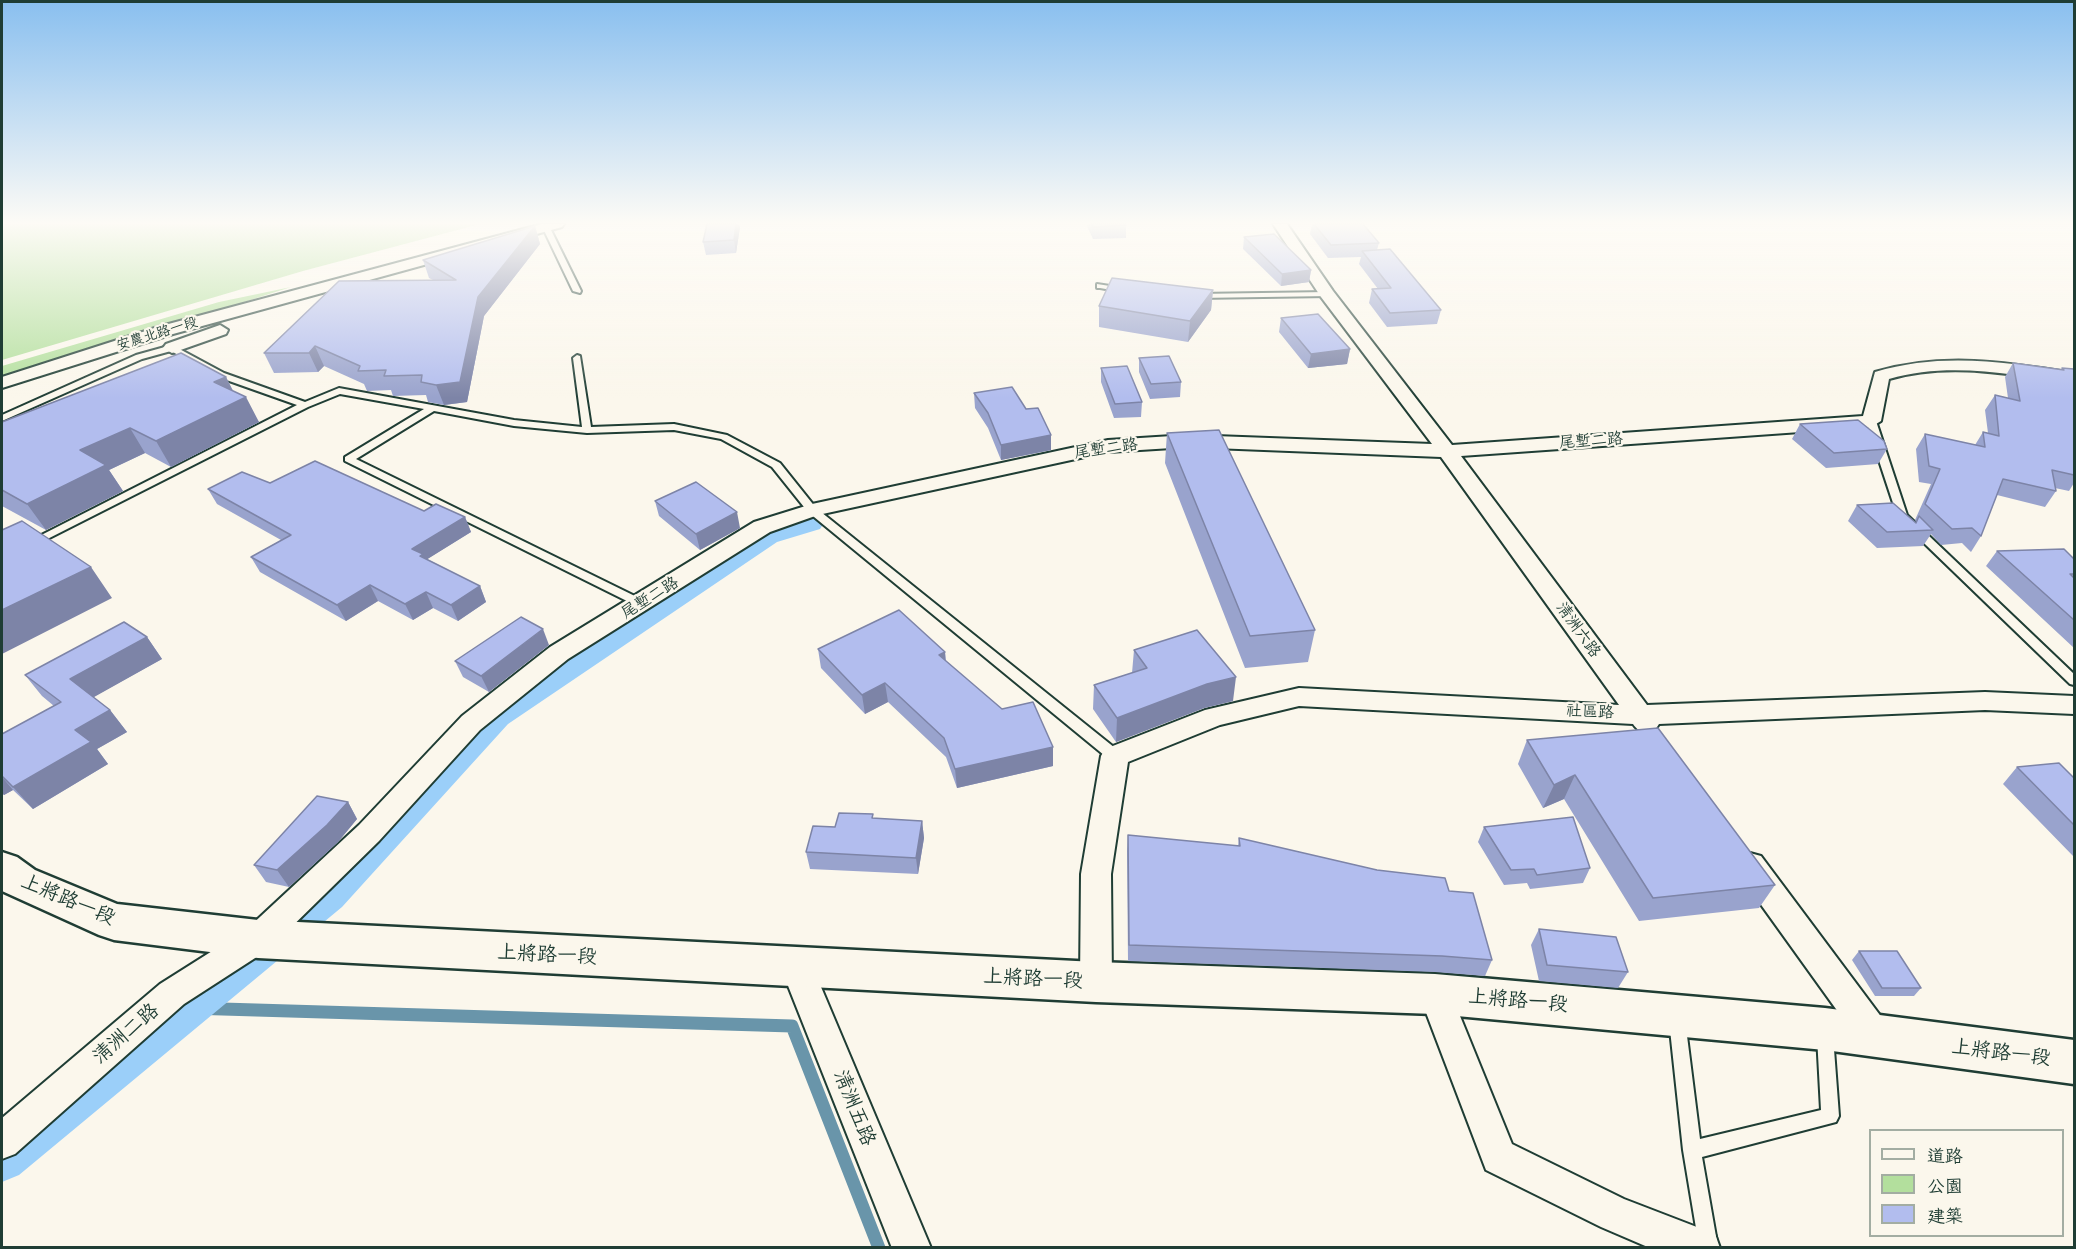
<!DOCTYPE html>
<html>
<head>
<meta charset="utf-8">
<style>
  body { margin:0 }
  #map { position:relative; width:2076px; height:1249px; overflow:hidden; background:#fbf7ec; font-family:"Playpen Sans","LXGW WenKai TC",sans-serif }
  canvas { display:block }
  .frame { position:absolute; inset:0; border:3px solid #1f3d34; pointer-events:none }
  .legend { position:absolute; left:1869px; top:1129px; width:195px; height:108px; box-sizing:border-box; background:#fbf7ec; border:2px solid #a3ada2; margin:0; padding:8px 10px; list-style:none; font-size:18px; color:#1f3d34 }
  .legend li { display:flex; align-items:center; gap:12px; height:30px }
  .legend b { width:30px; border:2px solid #a3ada2 }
</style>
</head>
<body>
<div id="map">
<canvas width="2076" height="1249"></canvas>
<div class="frame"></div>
<ul class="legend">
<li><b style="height:8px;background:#fbf7ec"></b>道路</li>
<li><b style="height:16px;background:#b3df9d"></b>公園</li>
<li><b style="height:16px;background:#b2bdee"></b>建築</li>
</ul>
</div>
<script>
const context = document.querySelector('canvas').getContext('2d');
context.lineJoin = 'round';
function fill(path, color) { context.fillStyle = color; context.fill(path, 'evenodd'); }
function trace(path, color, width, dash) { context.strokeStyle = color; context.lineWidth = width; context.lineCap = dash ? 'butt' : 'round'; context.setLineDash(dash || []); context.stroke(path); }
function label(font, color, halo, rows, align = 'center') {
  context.font = font + ' "Playpen Sans","LXGW WenKai TC",sans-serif'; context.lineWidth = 4.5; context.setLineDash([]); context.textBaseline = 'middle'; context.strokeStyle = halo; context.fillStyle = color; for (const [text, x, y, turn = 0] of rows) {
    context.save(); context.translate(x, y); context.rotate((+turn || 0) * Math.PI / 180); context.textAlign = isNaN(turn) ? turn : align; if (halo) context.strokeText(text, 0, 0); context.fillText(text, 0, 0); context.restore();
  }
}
fill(new Path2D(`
  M2,224H480L303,271L2,360Z
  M291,287L2,380V366L219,302Z`), '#b3df9d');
trace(new Path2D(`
  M189,1008L792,1026L879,1248`), '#6995aa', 13);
fill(new Path2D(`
  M810,515L820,517L824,523L820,529L777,542L508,724L342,907L19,1175L2,1182V1128L314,883L484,706L757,530Z`), '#9bcff9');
const service = new Path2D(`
  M541,224H548L581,291L580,293L573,291Z
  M1097,284L1123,288L1127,290L1123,292L1100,288H1097Z
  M1327,292H1330V296L1197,298L1193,296L1197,294Z
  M172,345L224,373L305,402L339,388L514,420L582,427L573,358L577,355L580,356L591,427L674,424L727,435L780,463L816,508L1120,752L1122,756L1120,760H1110L808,512L772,467L721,439L674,430L587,433L514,426L434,411L356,459L645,601L647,604L645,607L641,608L345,461V457L424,409L340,394L308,407L2,562V555L297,405L218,377L171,351L142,359L2,421V415L136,355Z
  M1871,418L1876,421L1907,515L2074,674V685L2070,684L1898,518L1866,421Z
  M1677,1012L1683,1015L1685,1020L1700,1139L1821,1110L1817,1036L1819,1030L1825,1028L1831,1030L1833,1036L1839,1116L1836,1122L1702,1157L1718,1248L1699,1246L1683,1150L1669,1020L1671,1015Z`);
const minor = new Path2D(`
  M542,224H564L562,227L173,334L2,388V377L161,326Z
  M1273,224H1287L1333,291L1452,445L1863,416L1875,372C1942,352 2006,362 2074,373V383C2013,375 1950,361 1889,379L1881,421L1871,427L1461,456L1647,705L1985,692L2074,696V714L1985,710L1659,724L1655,730C1645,733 1639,733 1633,724L1299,706L1220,725L1128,762L1111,874L1112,982L1108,992L1096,997L1084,992L1080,982L1081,874L1101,756L1105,749L1205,710L1299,688L1619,705L1441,457L1188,447L1108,452L818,515L770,532L568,659L480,730L379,841L269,949L184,1004L15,1154L2,1159V1118L160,984L247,929L359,825L462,716L550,647L754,522L812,504L1108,440L1188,435L1432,444L1321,297Z
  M220,325L228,330L226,334L172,353L163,348L166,344Z
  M1750,853L1761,856L1888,1026L1893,1037L1888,1048L1876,1053L1864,1048L1739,874L1735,865L1739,856Z
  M797,954L808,958L813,968L931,1248H892L781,968L786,958Z
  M1435,979L1447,984L1512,1144L1624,1199L1715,1234L1720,1248H1650L1601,1227L1486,1170L1419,994L1423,984Z`);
const secondary = new Path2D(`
  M2,852L17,857L35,870L117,904L258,920L1096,962L1435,974L1825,1008L2074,1040V1084L1825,1050L1435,1014L1096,1002L258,958L114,940L99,935L2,891Z`);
trace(service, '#1f3d34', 4);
trace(minor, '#1f3d34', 4);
trace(secondary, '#1f3d34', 5);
fill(service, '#fbf7ec');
fill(minor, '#fbf7ec');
fill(secondary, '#fbf7ec');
fill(new Path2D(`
  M1086,224H1126V238L1093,239Z
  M1312,224H1363L1379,243L1377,250L1441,310L1437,324L1387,327L1369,303L1372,289H1378L1359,264L1361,257L1328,258L1310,234Z
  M535,226L540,244L484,316L467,402L444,405L428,402L426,395L393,396L391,390L367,391L364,384L324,366L318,372L274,373L264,353L433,280L429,278L423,260Z
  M740,227L736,253L706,255L703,242Z
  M1244,237L1311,270L1309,282L1281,286L1243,249Z
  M1213,290L1211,310L1188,342L1099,327V306Z
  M1281,318L1350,349L1347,364L1308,368L1279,332Z
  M1139,358L1181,382L1180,397L1150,399L1139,372Z
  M2013,363L2061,370L2062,368L2074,369V483L2069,491L2055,488L2056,491L2045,507L1997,495L1981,536L1971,552L1962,543L1941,545L1931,534L1923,546L1877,548L1848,521L1857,505L1915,523L1916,521L1915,520L1931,484L1919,482L1916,449L1925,434L1975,445L1983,432L1988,433L1985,410L1995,395L2008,398L2005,377Z
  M1101,368L1142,402L1141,417L1114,418L1101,382Z
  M226,377L233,391L259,422L171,467L145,453L109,470L123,491L46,530L2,506V422Z
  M974,393L1026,409L1051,435V450L1001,460L988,428L975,408Z
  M1800,424L1887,449L1878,464L1826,468L1792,439Z
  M1167,433L1315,630L1308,662L1245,668L1165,463Z
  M270,483L424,511L465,517L471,532L427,559L480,586L486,602L458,621L433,608L413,620L378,601L346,621L260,572L251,557L281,540L217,504L208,489Z
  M655,501L740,528L700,550L659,516Z
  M1997,551L2074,559V648L1986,566Z
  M147,637L162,659L93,697L110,710L127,732L97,749L108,764L33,809L13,790L4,795L2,793V734L54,706L42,696L25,675Z
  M549,645L489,692L463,677L455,661Z
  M818,649L945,652L946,661L1002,709L1053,747V766L957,788L946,757L888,702L865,714L821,668Z
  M1134,650L1233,701L1204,708L1116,742L1093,709L1094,685L1132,673Z
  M1527,740L1775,885L1759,908L1639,921L1564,799L1543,808L1518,764Z
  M2017,767L2074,778V857L2003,784Z
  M348,802L357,819L338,842L289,887L266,882L254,865Z
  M873,818L922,821L924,838L918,874L810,869L806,852L835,827Z
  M1484,827L1590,868L1583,883L1530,889L1527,883L1504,885L1478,842Z
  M1128,835L1238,846L1239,838L1449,891L1492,960L1485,976L1435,972L1128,961L1127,851Z
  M1539,929L1628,972L1618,988L1539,981L1531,945Z
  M1859,951L1921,988L1914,996H1875L1852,960Z`), '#99a3cd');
fill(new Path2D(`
  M736,224H739L740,227L736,253L734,240Z
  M535,226L540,244L484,316L467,402L444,405L436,385L478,297Z
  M1311,270L1309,282L1281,286L1282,274Z
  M1213,290L1211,310L1188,342L1190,321Z
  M315,346L324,366L318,372L309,353Z
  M1350,349L1347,364L1308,368L1311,354Z
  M226,377L238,401L246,397L259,422L171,467L156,441L214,382Z
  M130,428L145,453L109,470L123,491L46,530L27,504L80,450Z
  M1051,435V450L1001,460V445Z
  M737,512L740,528L700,550L696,534Z
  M465,517L471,532L426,560L412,549Z
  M91,567L112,598L2,654V610Z
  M370,585L378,601L346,621L337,605Z
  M480,586L486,602L458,621L451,605Z
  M426,592L433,608L413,620L405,604Z
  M543,629L549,645L489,692L481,676Z
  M147,637L162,659L87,701L70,679Z
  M945,652L946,671L939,655Z
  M1236,677L1233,701L1204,708L1116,742L1117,718L1207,684Z
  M885,683L888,702L865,714L862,695Z
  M110,710L127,732L97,749L108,764L33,809L13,787L75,730Z
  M1053,747V766L957,788L955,769Z
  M1575,775L1564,799L1543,808L1554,785Z
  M2,777L13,790L4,795L2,793Z
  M348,802L357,819L338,842L289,887L277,870Z
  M922,821L924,838L918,874L916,858Z`), '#7d84a7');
const building = new Path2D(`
  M707,224H736L734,240L703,242Z
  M1092,224H1126V225L1093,227Z
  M1314,224H1363L1379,243L1331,245Z
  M535,226L478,297L460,382L436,385L421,382L422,375L384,376L386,370L358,371L360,366L315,346L309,353H264L339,281L456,280L423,260Z
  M1274,234L1311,270L1282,274L1244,237Z
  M1390,249L1441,310L1390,313L1372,289L1391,288L1362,251Z
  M1112,278L1213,290L1190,321L1099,306Z
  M1318,314L1350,349L1311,354L1281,318Z
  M181,353L226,377L214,382L246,397L156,441L130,428L80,450L106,465L27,504L2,490V422Z
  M1169,356L1181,382L1151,384L1139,358Z
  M2013,363L2064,370L2062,368L2074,369V475L2052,470L2056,491L2003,479L1981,536L1972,528L1952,529L1925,504L1940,469L1929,466L1925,434L1985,447L1983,432L1999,436L1995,395L2020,401Z
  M1127,366L1142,402L1115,404L1101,368Z
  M1012,387L1026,409L1038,408L1051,435L1001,445L988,413L974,393Z
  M1858,420L1884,441L1887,449L1834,453L1800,424Z
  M1219,430L1315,630L1250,636L1167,433Z
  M315,461L424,511L436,504L465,517L412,549L423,554L420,556L480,586L451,605L426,592L405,604L370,585L337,605L251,557L291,535L208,489L242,472L270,483Z
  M696,482L737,512L696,534L655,501Z
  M1893,503L1916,523L1919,516L1933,530L1887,532L1857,505Z
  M22,521L91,567L2,610V530Z
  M2064,549L2074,559V574H2070L2074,578V620L1997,551Z
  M899,610L945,652L939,655L1002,709L1033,702L1053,747L955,769L944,738L885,683L862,695L818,649Z
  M521,617L543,629L481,676L455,661Z
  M124,622L147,637L70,679L110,710L75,730L91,742L13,787L2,776V734L61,702L25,675Z
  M1197,630L1236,677L1207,684L1117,718L1094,685L1147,668L1134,650Z
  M1658,728L1775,885L1653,898L1575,775L1554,785L1527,740Z
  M2059,763L2074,778V825L2017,767Z
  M317,796L348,802L327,825L277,870L254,865Z
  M839,813L873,814L872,818L922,821L916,858L806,852L813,826L835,827Z
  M1573,817L1590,868L1537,875L1534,869L1511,870L1484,827Z
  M1128,835L1240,846L1239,838L1377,870L1445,878L1449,891L1473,893L1492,960L1442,956L1129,945Z
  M1539,929L1616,937L1628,972L1547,965Z
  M1859,951H1897L1921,988H1882Z`);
fill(building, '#b2bdee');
trace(building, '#7d84a7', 1.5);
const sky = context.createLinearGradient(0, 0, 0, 398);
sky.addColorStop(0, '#89bfef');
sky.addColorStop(0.56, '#fdfbf6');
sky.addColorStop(1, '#fdfbf600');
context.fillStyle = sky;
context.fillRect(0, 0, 2076, 398);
label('14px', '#1f3d34', '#fbf7ec', [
  ["安農北路一段",157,334,-17]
]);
label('16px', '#1f3d34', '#fbf7ec', [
  ["尾塹二路",1591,441,-4],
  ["尾塹二路",1106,449,-8],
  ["尾塹二路",650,598,-32],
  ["清洲六路",1578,630,54],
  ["社區路",1590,712,3]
]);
label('20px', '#1f3d34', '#fbf7ec', [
  ["上將路一段",68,900,23],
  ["上將路一段",547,955,3],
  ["上將路一段",1033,979,3],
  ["上將路一段",1518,1001,5],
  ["清洲二路",126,1034,-41],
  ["上將路一段",2001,1053,7],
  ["清洲五路",854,1108,68]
]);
</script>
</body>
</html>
